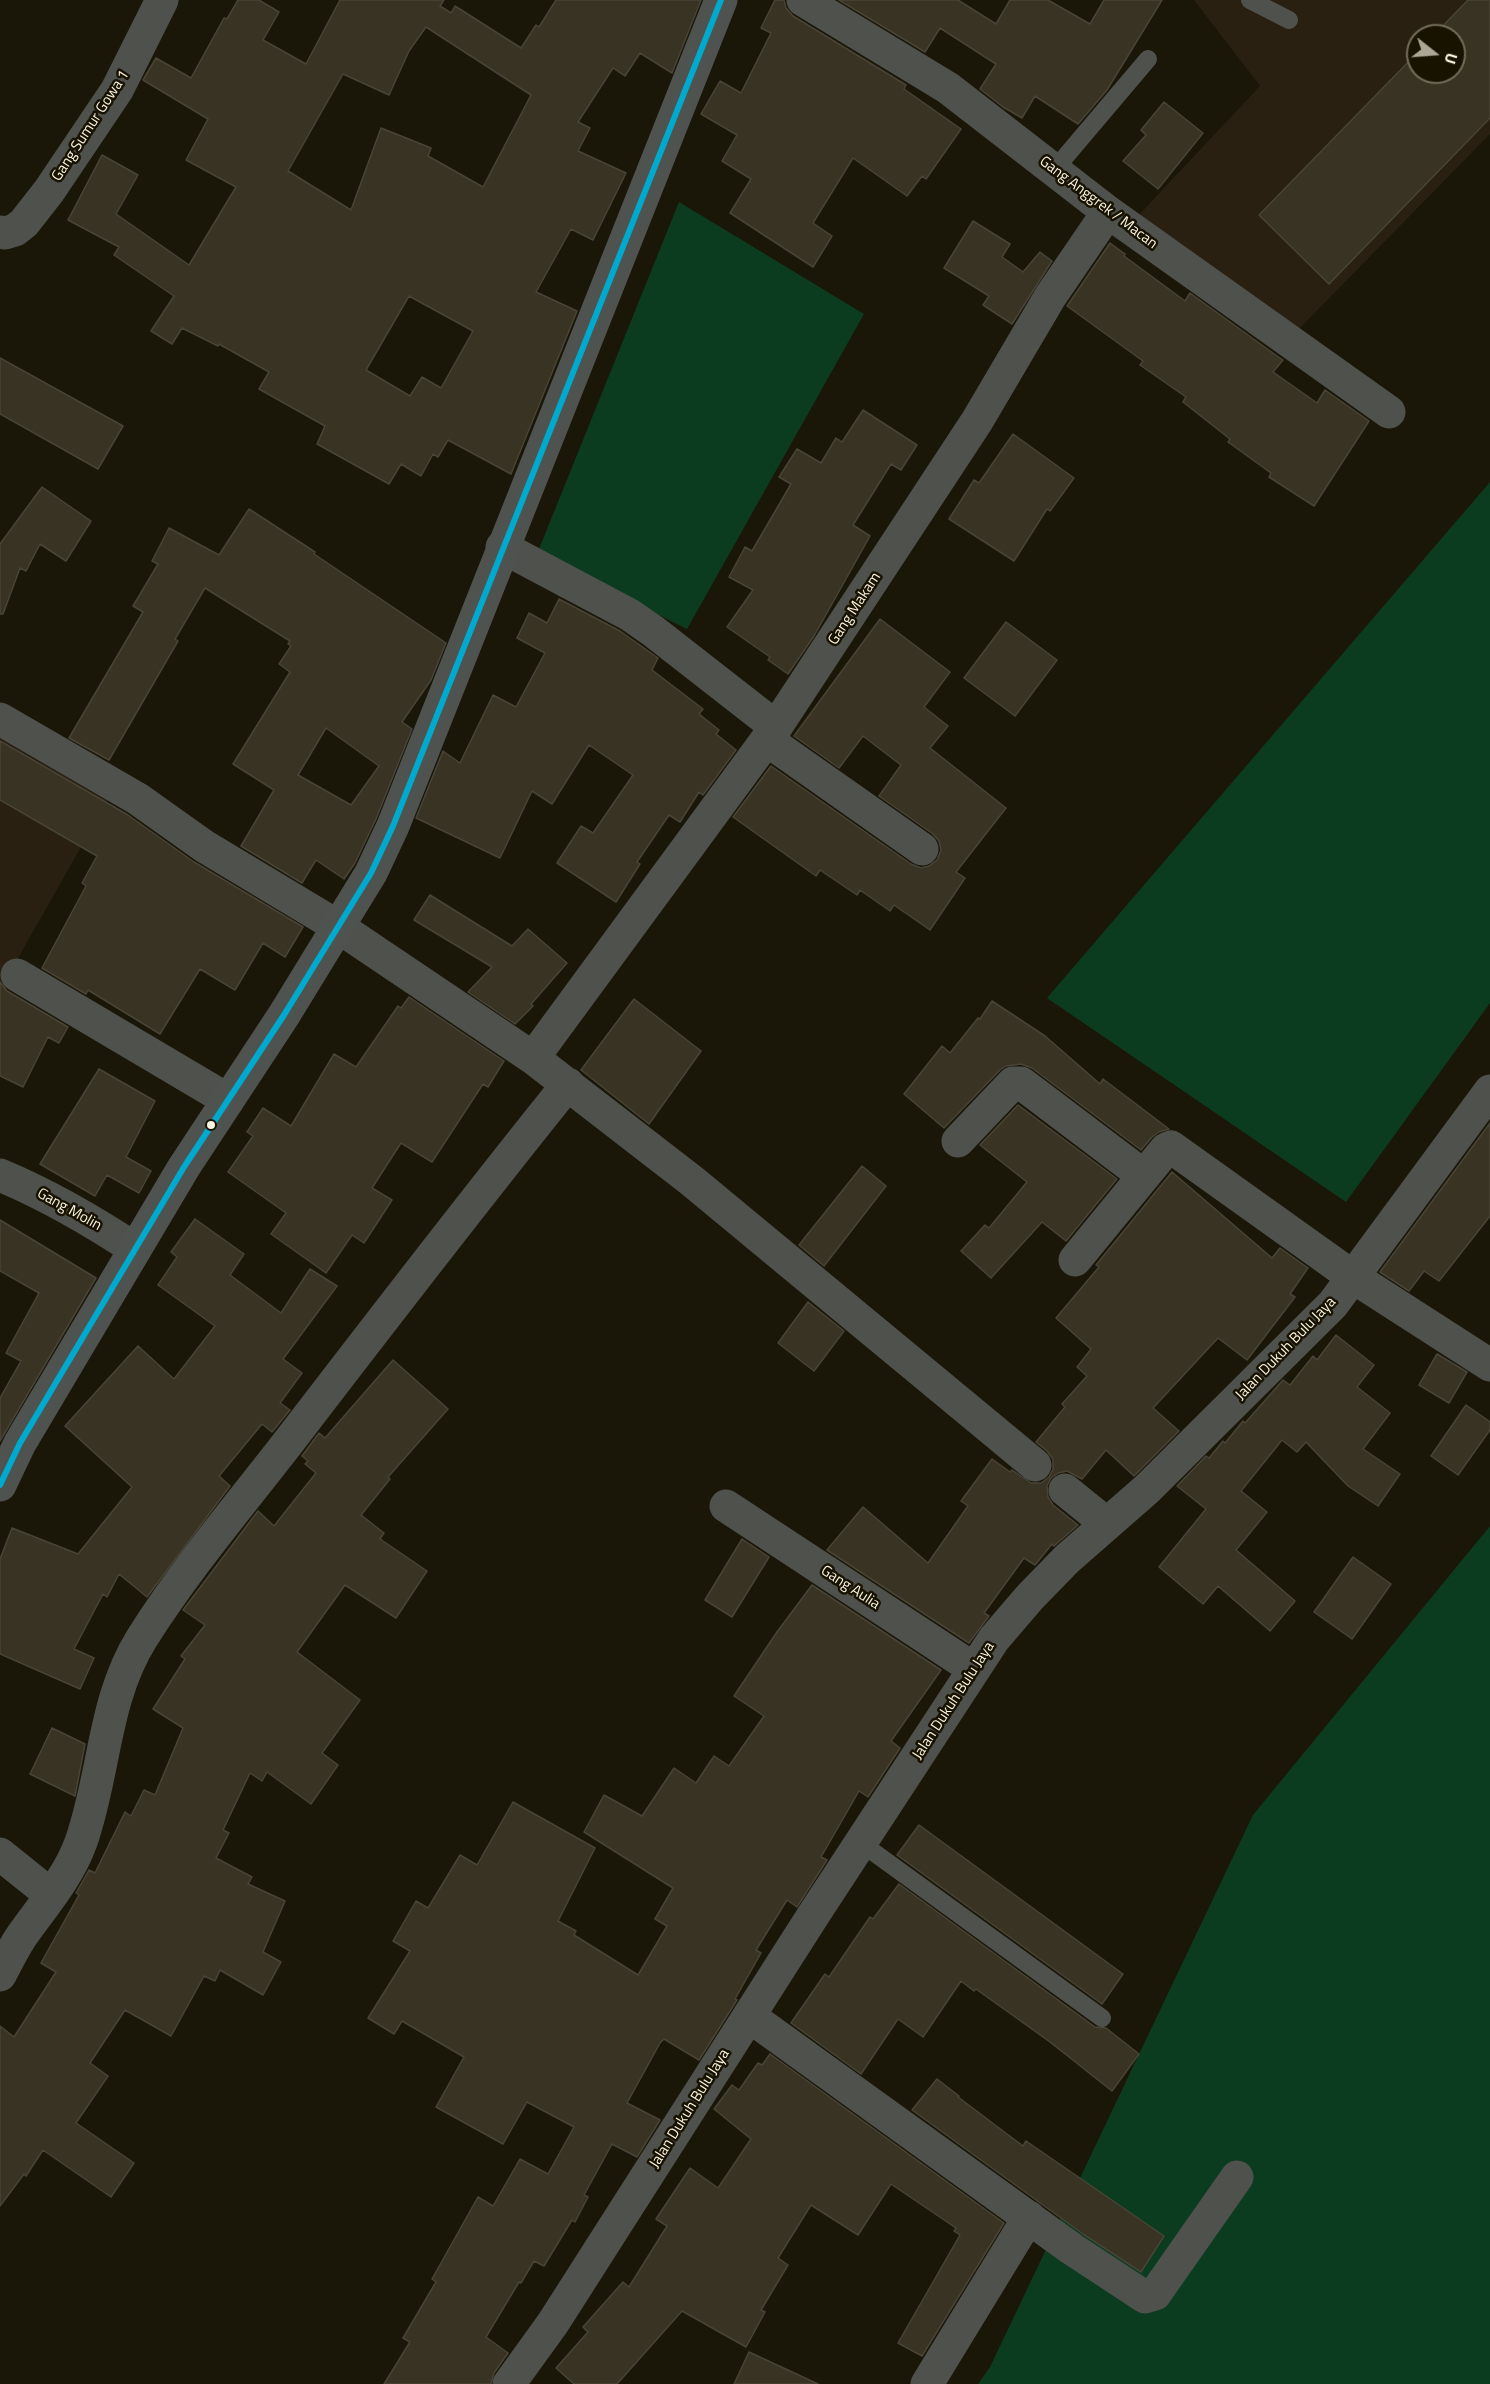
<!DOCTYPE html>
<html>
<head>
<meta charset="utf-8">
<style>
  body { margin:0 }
  #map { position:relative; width:1490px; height:2384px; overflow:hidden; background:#1b1708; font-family:"Titillium Web",sans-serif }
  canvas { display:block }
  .north { position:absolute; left:1406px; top:24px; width:60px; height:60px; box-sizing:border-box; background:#181200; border:2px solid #726c5a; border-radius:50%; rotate:107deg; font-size:16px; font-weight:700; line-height:24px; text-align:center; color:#f9f4e2 }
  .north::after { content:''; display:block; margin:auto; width:21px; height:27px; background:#aba796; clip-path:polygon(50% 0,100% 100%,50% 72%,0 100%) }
</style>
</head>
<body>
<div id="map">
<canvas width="1490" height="2384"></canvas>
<div class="north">U</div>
</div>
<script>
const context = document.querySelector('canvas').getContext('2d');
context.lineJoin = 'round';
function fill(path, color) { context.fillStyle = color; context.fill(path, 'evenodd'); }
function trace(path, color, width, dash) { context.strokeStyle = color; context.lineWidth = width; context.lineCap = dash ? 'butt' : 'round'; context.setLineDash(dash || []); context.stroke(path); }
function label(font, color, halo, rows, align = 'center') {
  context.font = font + ' "Titillium Web",sans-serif'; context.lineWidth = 5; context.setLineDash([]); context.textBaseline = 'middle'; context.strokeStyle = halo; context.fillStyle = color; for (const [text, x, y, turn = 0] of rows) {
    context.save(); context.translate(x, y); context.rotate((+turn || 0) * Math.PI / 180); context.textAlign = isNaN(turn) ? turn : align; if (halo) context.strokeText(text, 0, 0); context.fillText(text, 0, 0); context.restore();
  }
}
fill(new Path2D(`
  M1194,0H1490V134L1292,336L1135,219L1260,86ZM1418,36H1454V72H1418Z
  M0,731L111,794L0,990Z`), '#292011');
fill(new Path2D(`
  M679,202L864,314L687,629L537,554Z
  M1490,482V1003L1346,1202L1047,998Z
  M1490,1526V2384H978L990,2367L1253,1815Z`), '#0c3c20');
const building = new Path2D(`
  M238,0H259L279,12L263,40L306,64L340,0H444L440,6L451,13L455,6L521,48L536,25L539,27L556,0H701L672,73L640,53L625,76L613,68L578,122L590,128L578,151L626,173L593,240L571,229L536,292L577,311L511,474L448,440L438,457L433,454L421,476L401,464L389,484L317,444L325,426L259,389L269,372L219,344L218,346L182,328L172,344L151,331L174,296L114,255L119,247L68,220L102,155L138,175L116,214L189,265L236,187L186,160L208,119L143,80L156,58L191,78L224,18L227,19ZM426,27L531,95L483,187L428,156L431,148L381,128L351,210L288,171L343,74L389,95L409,51ZM409,296L473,331L441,388L422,377L410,396L366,370Z
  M775,0H784L786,8L793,16L906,85L904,89L961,129L926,179L922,176L907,196L853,158L813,223L832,236L813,267L730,213L751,179L722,161L737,135L701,114L720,81L741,93L771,33L761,28Z
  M839,0H958L996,24L1010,0H1048L1090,24L1104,0H1162L1107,90L1078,124L1035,96L1022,118L1003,107L980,89L996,64L940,28L925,52Z
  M1468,0H1490V118L1329,284L1259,215L1418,52V72H1454V36H1433Z
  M1164,102L1203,133L1158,189L1123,161L1146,135L1141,130Z
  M973,221L1010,244L1002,257L1023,272L1040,252L1052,261L1012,324L983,305L989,296L944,268Z
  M1110,243L1125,254L1124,256L1185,301L1190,293L1277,356L1283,360L1273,372L1317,403L1325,390L1369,421L1314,506L1269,477L1271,473L1228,442L1230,439L1183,402L1186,397L1140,365L1143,361L1067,306Z
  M0,358L123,426L98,469L0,414Z
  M863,410L917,445L901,470L891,464L853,525L870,536L814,636L788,674L768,660L770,657L727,627L753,590L729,577L745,547L752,551L791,484L779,477L797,449L821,463L836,438L842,442Z
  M1013,434L1074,478L1050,511L1047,509L1014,561L949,519L974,480L979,483Z
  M42,487L91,521L66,561L40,544L26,571L20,568L3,614H0V544Z
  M249,509L315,552L314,554L446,643L431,680L402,722L412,729L376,819L355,863L344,879L316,860L302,883L241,846L274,790L233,764L290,672L279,664L291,646L288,644L290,641L205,588L175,639L178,641L109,760L69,738L143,612L133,606L158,564L152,561L169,528L219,555ZM326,728L379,766L351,805L298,775Z
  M559,599L620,631L658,658L652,670L703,709L699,714L719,730L716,734L736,750L703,795L699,792L680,822L669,815L637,862L640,864L616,902L557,863L581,826L593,833L633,775L589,745L552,804L532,791L500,858L416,818L443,751L460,763L493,695L516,707L545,653L517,638L529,613L547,623Z
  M880,619L950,672L924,707L948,726L930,748L1006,808L956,872L965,878L930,930L894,905L890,911L860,890L857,895L820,870L816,876L733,817L771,766L911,864L921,868L929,866L937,860L941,850L939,841L933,834L879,796L901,765L863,736L839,768L794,736Z
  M1006,622L1057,660L1015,716L964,678Z
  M0,741L128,815L194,862L303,927L285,957L263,943L235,990L200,969L160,1034L88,990L86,994L42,968L86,886L82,883L97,856L0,800Z
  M430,895L512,946L528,929L567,963L531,1004L533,1006L515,1024L468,992L492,967L414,920Z
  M0,982L7,991L68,1027L59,1043L48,1037L23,1087L0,1076Z
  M409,997L504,1061L488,1087L483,1084L432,1162L401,1143L372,1188L392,1200L364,1243L352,1235L326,1273L271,1234L286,1213L228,1172L253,1136L247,1132L263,1108L291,1126L334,1054L356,1067L398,1006L401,1008Z
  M634,999L701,1051L649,1124L581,1070Z
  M992,1001L1045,1036L1100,1084L1103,1079L1169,1129L1159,1132L1152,1137L1141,1150L1032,1068L1021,1064L1006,1066L1000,1070L944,1128L904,1094L942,1046L950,1053L978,1018L980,1019Z
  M99,1069L155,1101L126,1157L151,1171L139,1193L107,1175L95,1196L40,1164Z
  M1018,1105L1117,1179L1066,1241L1042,1222L991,1278L961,1251L985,1225L989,1228L1027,1182L980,1145Z
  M1490,1123V1216L1439,1281L1424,1271L1409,1291L1380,1272Z
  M862,1166L886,1186L824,1266L799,1245Z
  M1172,1172L1272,1258L1280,1248L1308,1268L1290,1294L1295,1297L1247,1360L1218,1338L1153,1408L1179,1431L1134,1476L1106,1450L1082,1479L1067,1471L1058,1473L1051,1478L1047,1486L1048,1497L1053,1505L1078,1525L1054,1546L1052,1544L1035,1565L1024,1558L984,1613L989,1616L969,1643L827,1550L863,1507L928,1563L968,1506L961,1501L992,1459L1010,1472L1012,1470L1031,1483H1041L1049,1477L1053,1469V1459L1047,1451L1036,1442L1065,1407L1062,1404L1087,1376L1077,1367L1091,1349L1056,1318L1099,1267L1096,1265Z
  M195,1219L244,1254L230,1275L281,1313L310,1269L337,1286L283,1359L302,1373L280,1403L290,1410L272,1432L262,1424L219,1476L230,1486L147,1597L119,1574L107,1597L103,1594L74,1649L94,1658L80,1689L0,1654V1559L12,1528L78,1554L132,1487L65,1426L138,1346L174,1379L215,1326L158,1285L177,1257L171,1252Z
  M0,1220L96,1278L0,1441V1398L21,1361L6,1353L39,1293L0,1271Z
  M808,1302L844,1331L814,1371L778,1343Z
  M1336,1335L1374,1365L1357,1387L1390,1413L1363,1449L1400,1474L1378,1506L1348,1486L1306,1442L1297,1452L1282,1440L1241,1491L1267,1512L1236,1550L1295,1601L1270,1631L1218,1586L1203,1604L1159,1567L1206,1509L1177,1486L1206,1456L1209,1458L1223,1441L1225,1443L1243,1421L1245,1423L1283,1380L1290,1385L1313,1356L1317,1360Z
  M1437,1354L1467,1372L1449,1403L1419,1385Z
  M393,1360L448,1409L388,1477L390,1479L361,1515L384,1533L380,1539L427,1571L396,1618L345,1585L297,1652L360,1700L322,1753L338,1765L311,1804L267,1772L262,1781L250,1773L223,1830L229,1833L216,1858L252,1877L248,1884L285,1901L263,1952L281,1962L263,1995L220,1970L215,1981L204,1976L171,2036L125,2010L90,2063L108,2076L76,2123L134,2163L111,2197L43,2150L26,2176L24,2174L0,2206V2026L14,2037L56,1972L41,1963L79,1895L76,1893L89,1870L95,1873L125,1812L131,1816L144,1790L155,1795L183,1728L153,1709L185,1659L181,1656L205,1625L183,1610L258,1511L274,1526L316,1473L305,1464L308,1461L302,1456L319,1433L325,1438Z
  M1466,1405L1490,1422V1430L1458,1475L1431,1456Z
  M742,1539L769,1557L732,1617L705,1600Z
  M1353,1557L1391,1584L1352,1639L1314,1612Z
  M812,1585L941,1670L891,1741L900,1748L868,1797L859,1791L821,1857L827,1860L797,1907L787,1900L756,1950L761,1953L735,1999L737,2000L699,2060L664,2039L660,2043L627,2103L660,2120L637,2157L612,2144L584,2195L588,2197L575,2222L572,2220L544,2266L534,2261L521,2283L519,2282L486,2337L508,2353L494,2373L491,2384H384L410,2342L403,2338L436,2282L432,2279L478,2197L493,2206L520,2159L548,2174L574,2127L527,2102L503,2144L436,2107L464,2057L402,2021L394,2034L368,2018L410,1951L393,1941L416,1901L428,1908L460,1855L477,1865L513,1802L595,1848L558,1921L576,1931L574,1935L638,1975L667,1926L655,1919L673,1888L584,1832L604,1795L642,1816L674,1768L696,1783L714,1756L729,1766L764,1716L734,1696L777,1632Z
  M52,1728L85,1744L75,1796L30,1774Z
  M919,1825L1123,1974L1102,2004L897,1855Z
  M899,1884L1095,2027L1106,2028L1139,2054L1112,2091L1050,2042L976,1989L974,1991L961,1981L923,2037L898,2019L861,2074L791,2023L825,1974L829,1977L870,1917L873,1919Z
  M770,2054L1004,2223L922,2356L898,2343L960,2235L954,2231L956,2228L891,2184L858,2235L811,2205L778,2258L788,2265L761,2310L765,2312L746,2347L682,2311L617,2384H574L556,2368L588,2332L583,2327L623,2282L629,2287L667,2226L656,2219L690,2168L718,2188L751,2139L714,2109L732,2085L739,2090L758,2063L762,2065Z
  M937,2079L959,2096L958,2097L1023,2146L1026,2141L1164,2236L1141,2272L1083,2234L912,2110Z
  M749,2352L818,2384H734Z`);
fill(building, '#383323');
trace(building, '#484437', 1.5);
trace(new Path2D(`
  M1250,0L1289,20
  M1054,170L1148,59
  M861,1843L1102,2018`), '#4f514c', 18);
trace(new Path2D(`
  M803,0L948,88L1108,212L1389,412
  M0,232L5,233L15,230L24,223L49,191L117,90L162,0
  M502,547L630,615L653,631L776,727
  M0,719L138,799L204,846L337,926L533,1058L692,1181L1035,1465
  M767,740L922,849
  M17,975L228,1100
  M533,1058L776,727L977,421L1050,297L1108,212
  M958,1141L1013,1083H1021L1144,1176
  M0,1175C48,1195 91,1220 135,1249
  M1075,1260L1166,1149L1171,1147L1353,1277L1490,1365
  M1065,1490L1107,1524
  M726,1506L974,1669
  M0,1854L51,1895
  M0,1975C7,1962 13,1949 21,1937C42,1907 68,1878 81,1842C105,1774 103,1700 142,1638C188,1565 245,1499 297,1431C386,1315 476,1198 568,1084
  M749,2016L1072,2249L1145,2297L1155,2294L1237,2177
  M509,2384L553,2323L814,1914L994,1639L1030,1597L1067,1559L1147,1489L1333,1304L1490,1091
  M927,2384L1029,2217`), '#4f514c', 33);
trace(new Path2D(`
  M0,1485L20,1443L184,1167L284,1015L371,873L393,826L721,0`), '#4f534f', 33);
trace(new Path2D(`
  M0,1485L20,1443L184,1167L284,1015L371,873L393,826L721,0`), '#00a9ce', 6);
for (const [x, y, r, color] of [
  [211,1125,5,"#f9f4e2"]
]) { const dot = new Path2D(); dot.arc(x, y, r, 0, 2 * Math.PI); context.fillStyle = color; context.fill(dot); trace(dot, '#181200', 2); }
label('15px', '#f9f4e2', '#181200', [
  ["Gang Sumur Gowa 1",91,126,-57],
  ["Gang Anggrek / Macan",1098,203,37],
  ["Gang Makam",855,609,-57],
  ["Gang Molin",69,1210,29],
  ["Jalan Dukuh Bulu Jaya",1286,1349,-46],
  ["Gang Aulia",850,1588,33],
  ["Jalan Dukuh Bulu Jaya",954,1701,-57],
  ["Jalan Dukuh Bulu Jaya",690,2109,-58]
]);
</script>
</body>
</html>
